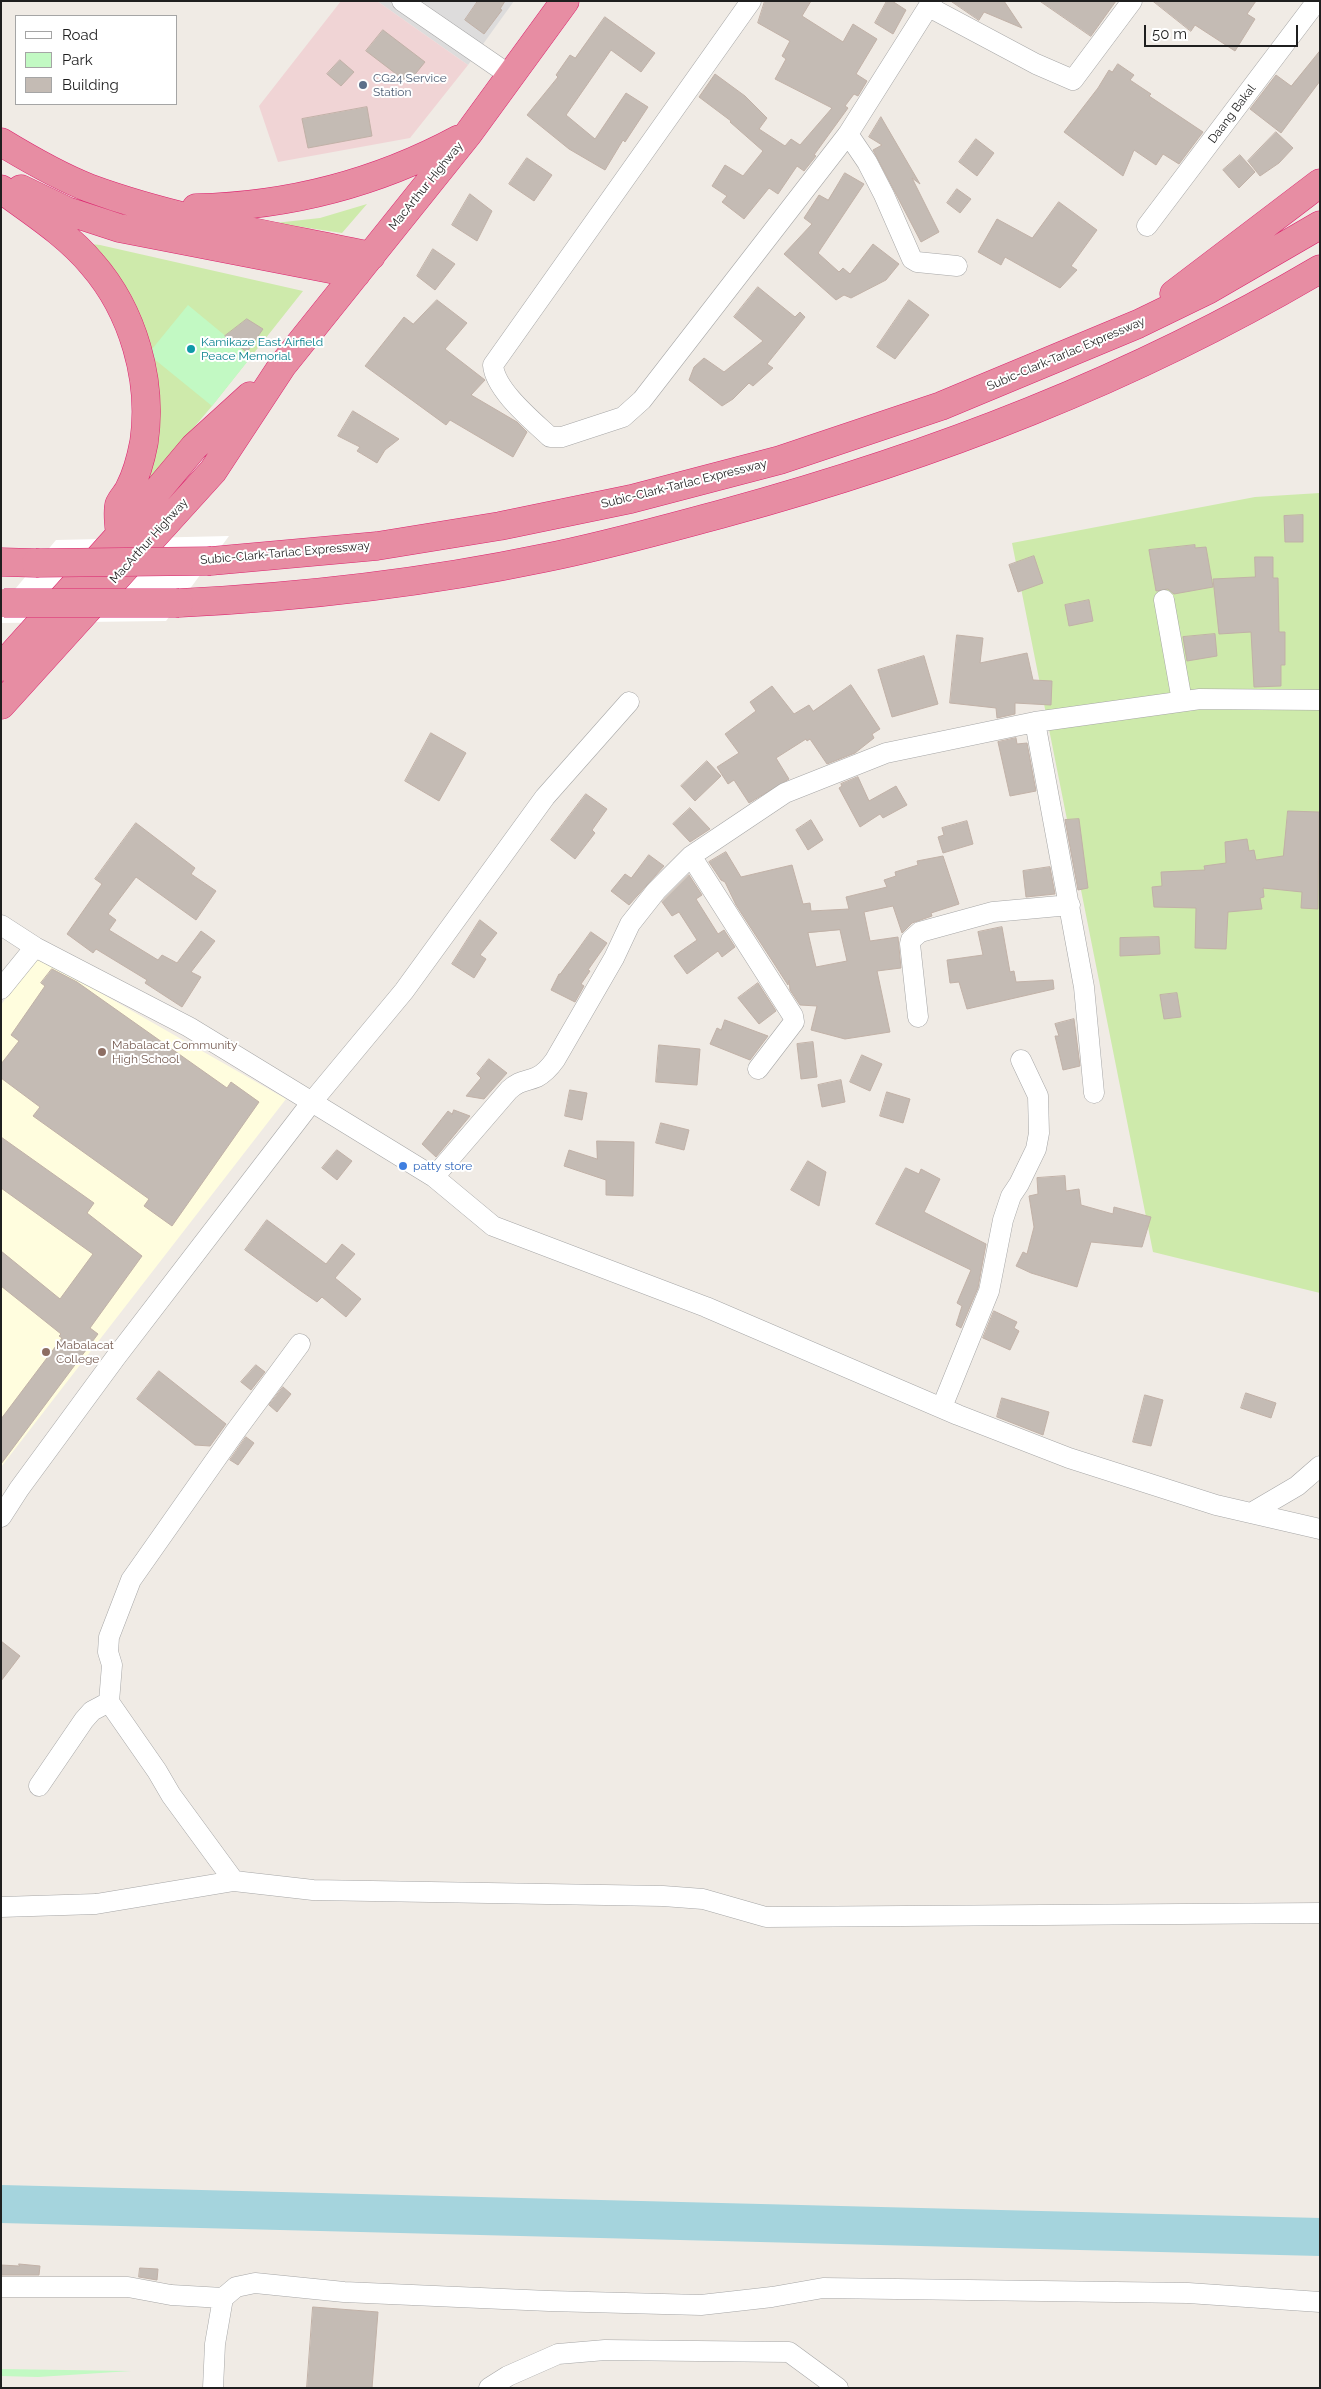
<!DOCTYPE html>
<html>
<head>
<meta charset="utf-8">
<style>
  body { margin:0 }
  #map { position:relative; width:1321px; height:2389px; overflow:hidden; background:#f0ebe5; font-family:Raleway,sans-serif }
  canvas { display:block }
  .frame { position:absolute; inset:0; border:2px solid #1f1f1f; pointer-events:none }
  .legend { position:absolute; left:15px; top:15px; width:162px; height:90px; box-sizing:border-box; background:#fff; border:1px solid #a5a5a5; margin:0; padding:6px 9px; list-style:none; font-size:15px; color:#1f1f1f }
  .legend li { display:flex; align-items:center; gap:10px; height:25px }
  .legend b { width:25px; border:1px solid #a5a5a5 }
  .scale { position:absolute; left:1144px; top:25px; width:154px; height:22px; box-sizing:border-box; border:2px solid #1f1f1f; border-top:0; padding-left:6px; font-size:15px; line-height:18px; white-space:nowrap; color:#1f1f1f; -webkit-text-stroke:4px #fff; paint-order:stroke }
</style>
</head>
<body>
<div id="map">
<canvas width="1321" height="2389"></canvas>
<div class="frame"></div>
<ul class="legend">
<li><b style="height:6px;background:#fff"></b>Road</li>
<li><b style="height:14px;background:#c2f9c3"></b>Park</li>
<li><b style="height:14px;background:#c4bbb4"></b>Building</li>
</ul>
<div class="scale">50 m</div>
</div>
<script>
const context = document.querySelector('canvas').getContext('2d');
context.lineJoin = 'round';
function fill(path, color) { context.fillStyle = color; context.fill(path, 'evenodd'); }
function trace(path, color, width, dash) { context.strokeStyle = color; context.lineWidth = width; context.lineCap = dash ? 'butt' : 'round'; context.setLineDash(dash || []); context.stroke(path); }
function label(font, color, halo, rows, align = 'center') {
  context.font = font + ' Raleway,sans-serif'; context.lineWidth = 4; context.setLineDash([]); context.textBaseline = 'middle'; context.strokeStyle = halo; context.fillStyle = color; for (const [text, x, y, turn = 0] of rows) {
    context.save(); context.translate(x, y); context.rotate((+turn || 0) * Math.PI / 180); context.textAlign = isNaN(turn) ? turn : align; if (halo) context.strokeText(text, 0, 0); context.fillText(text, 0, 0); context.restore();
  }
}
fill(new Path2D(`
  M377,1H514L468,65Z`), '#dddcdc');
fill(new Path2D(`
  M341,1H377L468,65L410,138L278,162L259,106Z`), '#f0d4d5');
fill(new Path2D(`
  M36,956L286,1099L1,1467V1005Z`), '#fffdde');
fill(new Path2D(`
  M367,204L342,233L275,223L320,218Z
  M82,243L100,245L303,291L212,406L147,483L157,430Z
  M1320,493V1293L1153,1252L1012,543L1255,497Z`), '#ceeaab');
fill(new Path2D(`
  M188,305L251,357L212,406L148,354Z
  M1,2369L131,2371L38,2377L1,2376Z`), '#c2f9c3');
fill(new Path2D(`
  M229,536L166,621L1,623V606L56,540Z`), '#fff');
trace(new Path2D(`
  M1,2204L1320,2237`), '#a5d4dd', 38);
const building = new Path2D(`
  M478,1H505L500,9L502,10L484,34L465,20Z
  M765,1H811L802,16L843,42L853,24L877,39L856,74L867,81L858,96L854,94L845,106L848,108L814,155L816,156L804,171L797,166L778,194L769,188L744,219L722,202L727,196L712,186L725,165L743,176L763,151L730,122L731,121L699,97L715,74L745,96L767,118L759,129L785,146L791,139L800,145L832,108L775,79L786,59L782,56L790,41L758,23Z
  M887,1H892L906,10L893,34L875,23Z
  M951,1H1004L1022,28L984,12L979,20Z
  M1040,1H1116L1091,36Z
  M1153,1H1256L1247,14L1255,19L1235,51L1195,25L1191,31Z
  M605,17L655,53L641,72L611,50L566,115L595,139L626,93L648,107L625,142L623,140L605,170L569,149L527,115L558,77L556,75L570,55L575,58Z
  M383,30L425,62L408,83L366,51Z
  M1320,51V81L1281,133L1250,109L1276,75L1291,86Z
  M340,60L354,72L341,86L327,74Z
  M1118,64L1134,75L1130,80L1151,94L1149,96L1203,132L1179,164L1163,154L1156,165L1134,150L1123,176L1064,132L1098,88L1109,70L1112,72Z
  M367,107L372,136L308,148L302,119Z
  M881,117L920,184L912,178L939,232L921,242L873,150L882,145L869,137Z
  M1276,132L1293,148L1279,163L1260,176L1248,161Z
  M976,139L994,153L977,176L959,162Z
  M1240,155L1255,172L1239,188L1223,170Z
  M527,158L552,175L534,201L509,184Z
  M845,173L864,184L818,253L839,272L843,268L850,274L873,244L899,264L886,280L851,298L844,295L836,300L784,254L812,224L804,218L819,195L828,200Z
  M957,189L971,199L960,213L947,203Z
  M470,194L492,211L477,241L452,225Z
  M1059,202L1097,230L1071,266L1077,270L1060,288L1005,257L1001,265L978,252L997,219L1032,238Z
  M433,249L455,264L435,290L417,276Z
  M758,287L795,317L800,312L805,317L767,364L773,368L753,386L749,383L733,399L722,406L689,380L694,367L704,358L724,372L763,341L734,317Z
  M437,300L467,323L445,349L485,380L471,395L517,422L527,432L513,457L450,420L446,425L365,366L404,317L413,324Z
  M909,300L929,315L895,359L877,347Z
  M247,319L263,329L247,352L225,336Z
  M353,411L399,439L385,450L377,463L357,451L360,447L338,436Z
  M1303,515V542H1285L1284,516Z
  M1195,545V548L1206,547L1213,587L1174,594L1168,589L1156,591L1149,550Z
  M1034,556L1043,583L1018,592L1009,565Z
  M1255,557H1273V578H1278L1279,632H1285V665H1281V686L1254,687L1251,632L1219,634L1213,579L1255,577Z
  M1089,600L1093,621L1069,626L1065,605Z
  M1215,634L1217,656L1187,661L1183,637Z
  M957,635L983,638L980,663L1027,653L1033,680L1052,681L1051,705L1015,703V714L997,718L996,708L950,703Z
  M924,656L938,704L892,717L878,670Z
  M851,685L880,729L872,734L874,738L855,753L827,764L810,739L807,741L806,739L776,758L789,779L749,803L734,780L728,784L717,767L739,753L725,734L756,711L750,702L772,686L794,714L809,705L813,711Z
  M431,733L466,753L439,801L405,781Z
  M1016,738L1017,744L1027,743L1036,791L1010,796L998,742Z
  M707,761L721,776L695,801L681,786Z
  M858,777L869,801L896,786L907,805L883,818L880,814L860,827L839,788L842,786L841,784Z
  M586,794L607,809L592,830L595,833L575,859L551,840Z
  M690,808L710,829L690,842L673,824Z
  M1288,811L1319,812L1318,909L1301,908L1302,892L1263,888L1264,897L1260,898L1262,909L1228,912L1226,949L1195,948L1196,908L1154,907L1152,887L1162,886L1161,872L1205,870L1204,866L1226,863L1225,842L1247,839L1249,851L1254,850L1256,860L1283,856Z
  M1079,819L1088,888L1078,890L1065,820Z
  M811,820L823,840L808,850L796,830Z
  M967,821L973,844L943,853L938,837L944,835L942,828Z
  M136,823L195,868L191,874L216,891L196,920L136,877L108,914L116,920L109,930L158,960L162,955L177,963L201,931L215,941L191,972L201,977L182,1007L145,983L147,980L96,949L93,953L67,934L102,884L95,879Z
  M726,852L741,877L792,865L803,904L810,903L811,911L849,909L846,897L887,887L884,880L896,876L895,872L918,865L917,861L943,856L959,904L931,913L932,916L912,923L902,933L893,906L864,912L870,941L898,937L901,968L877,971L890,1032L845,1039L811,1030L817,1006L800,1005L790,990L789,980L788,985L736,905L725,882L721,880L709,862ZM840,930L847,961L816,967L808,933Z
  M649,855L664,866L629,905L611,891L625,874L631,878Z
  M1050,867L1055,894L1026,897L1023,871Z
  M689,875L702,895L696,899L718,934L724,930L735,947L722,957L718,951L687,974L674,956L697,940L679,912L672,916L662,902Z
  M480,920L497,933L480,955L486,959L474,978L452,964Z
  M1002,927L1010,972L1014,971L1016,982L1053,980L1054,989L967,1009L959,982L950,983L947,960L983,955L978,932Z
  M591,932L607,943L588,970L590,971L581,984L584,986L575,1002L551,990L559,974H560Z
  M1159,937L1160,954L1120,956V938Z
  M52,969L77,982L227,1088L231,1082L259,1102L172,1226L144,1206L149,1199L33,1116L40,1107L1,1078V1064L19,1041L11,1035L45,986L41,983Z
  M758,983L776,1011L759,1024L738,998Z
  M1177,993L1181,1017L1164,1019L1160,995Z
  M1074,1019L1080,1066L1063,1070L1055,1036H1059L1055,1024Z
  M725,1020L768,1036L750,1060L710,1044L717,1028L721,1030Z
  M813,1042L817,1077L801,1079L797,1044Z
  M659,1045L700,1049L697,1085L656,1082Z
  M862,1055L882,1064L870,1091L850,1082Z
  M489,1059L507,1073L484,1099L466,1096L481,1078L477,1074Z
  M841,1080L845,1102L822,1107L818,1085Z
  M570,1090L587,1093L582,1120L565,1116Z
  M887,1092L910,1099L903,1123L880,1116Z
  M454,1110L470,1116L436,1157L422,1144L448,1111L452,1114Z
  M661,1123L689,1130L684,1150L656,1143Z
  M1,1137L94,1203L87,1213L142,1256L90,1328L98,1334L1,1464V1419L62,1338L59,1336L61,1334L1,1286V1251L60,1299L93,1254L1,1188Z
  M597,1141L634,1142L633,1196L606,1195V1180L564,1166L569,1150L597,1159Z
  M337,1150L352,1161L337,1180L322,1168Z
  M808,1161L826,1172L819,1206L791,1190Z
  M906,1168L919,1174L921,1169L940,1179L924,1212L986,1244L978,1288L961,1328L956,1325L962,1306L957,1303L971,1270L876,1224Z
  M1065,1176L1066,1191L1079,1189L1081,1205L1113,1214L1114,1207L1151,1217L1142,1247L1091,1242L1077,1287L1031,1273L1016,1266L1023,1252L1027,1254L1034,1227L1029,1196L1038,1194L1037,1178Z
  M267,1220L326,1264L342,1244L355,1254L335,1278L361,1299L346,1317L322,1297L317,1302L301,1291L245,1250Z
  M994,1311L1017,1322L1014,1328L1019,1331L1010,1350L983,1338Z
  M256,1365L265,1372L251,1390L241,1382Z
  M159,1371L226,1424L210,1446L195,1445L137,1399Z
  M283,1387L291,1394L277,1412L269,1405Z
  M1246,1393L1276,1403L1271,1418L1241,1408Z
  M1145,1395L1163,1400L1151,1446L1133,1442Z
  M1002,1398L1049,1412L1043,1435L997,1417Z
  M246,1437L254,1443L238,1465L230,1460Z
  M1,1641L20,1656L1,1681Z
  M19,2264L40,2266L39,2275H1V2265L19,2266Z
  M140,2268L158,2269L157,2280L139,2277Z
  M313,2307L378,2312L372,2388H307Z`);
fill(building, '#c4bbb4');
trace(building, '#c1b1a7', 1);
const minor = new Path2D(`
  M402,1L511,76
  M751,1L493,365C495,390 532,420 550,437H562L623,417L642,400L848,134L932,1
  M929,7L1036,64L1073,80L1132,1
  M848,134L867,162L884,195L912,259L917,262L957,266
  M1147,226L1317,1
  M1164,600L1182,701
  M1035,722L1084,987L1094,1093
  M691,856L793,1016L794,1022L758,1069
  M1,925L35,947L189,1027L320,1107L434,1177L493,1226L706,1307L958,1415L1069,1458L1216,1505L1320,1529
  M1,989L35,947
  M918,1017L910,944L911,940L920,932L993,912L1070,905
  M434,1177L509,1090C520,1080 525,1082 537,1077C545,1073 550,1067 555,1060L614,958L630,924L656,891L691,856L785,793L886,753L1035,722L1200,699L1320,700
  M942,1407L989,1291L1003,1220L1011,1196L1019,1184L1036,1149L1039,1133L1038,1096L1021,1060
  M1251,1513L1297,1486L1320,1466
  M1,1517L19,1489L116,1357L311,1103L404,991L545,797L629,702
  M39,1786L84,1720L92,1711L109,1702
  M234,1881L171,1795L157,1771L109,1702L112,1665L108,1652L109,1637L131,1580L235,1432L300,1344
  M1,1907L96,1904L234,1881L313,1890L663,1896L703,1899L766,1917L1320,1913
  M1,2287H128L171,2295L223,2298
  M213,2388L215,2344L223,2298L236,2287L255,2283L344,2292L549,2301L701,2305L772,2297L823,2288L1188,2293L1320,2302
  M489,2388L508,2376L558,2354L605,2350L789,2352L838,2388`);
const highway = new Path2D(`
  M1,142C29,159 58,176 89,188C179,221 277,236 371,256
  M1,189C32,212 67,234 92,264C133,311 153,380 144,442C141,458 137,474 129,489C127,494 121,499 119,505C117,513 119,526 120,535
  M21,189L67,211L119,228L356,274
  M196,208C288,206 377,183 459,139
  M1174,294L1320,183
  M211,561L377,546L500,526L631,499L780,460L941,406L1138,324L1208,290L1320,225
  M1,562L36,563
  M179,603C301,597 424,583 544,558C605,546 665,529 725,513C934,456 1132,380 1320,269
  M1,667L126,528L194,447L250,396
  M1,705L213,471L282,366L468,134L565,1`);
trace(minor, '#a6a6a6', 21);
trace(highway, '#db246e', 29);
trace(minor, '#fff', 20);
trace(highway, '#e78da3', 28);
const highwayBridge = new Path2D(`
  M36,563L211,561
  M4,603H179`);
trace(highwayBridge, '#db246e', 29, []);
trace(highwayBridge, '#e78da3', 28);
for (const [x, y, r, color] of [
  [363,85,5,"#5c6f8a"],
  [191,349,5,"#0f9aa8"],
  [102,1052,5,"#8d6e63"],
  [403,1166,5,"#3f7fe0"],
  [46,1352,5,"#8d6e63"]
]) { const dot = new Path2D(); dot.arc(x, y, r, 0, 2 * Math.PI); context.fillStyle = color; context.fill(dot); trace(dot, '#fff', 2); }
label('12px', '#4e5e75', '#fff', [
  ["CG24 Service",373,78],
  ["Station",373,92]
], 'left');
label('12px', '#1f1f1f', '#fff', [
  ["Daang Bakal",1232,114,-53],
  ["MacArthur Highway",426,186,-51],
  ["Subic-Clark-Tarlac Expressway",1066,354,-23],
  ["Subic-Clark-Tarlac Expressway",684,484,-14],
  ["MacArthur Highway",149,541,-48],
  ["Subic-Clark-Tarlac Expressway",285,553,-5]
]);
label('12px', '#0d838f', '#fff', [
  ["Kamikaze East Airfield",201,342],
  ["Peace Memorial",201,356]
], 'left');
label('12px', '#785e54', '#fff', [
  ["Mabalacat Community",112,1045],
  ["High School",112,1059],
  ["Mabalacat",56,1345],
  ["College",56,1359]
], 'left');
label('12px', '#366cbe', '#fff', [
  ["patty store",413,1166]
], 'left');
</script>
</body>
</html>
